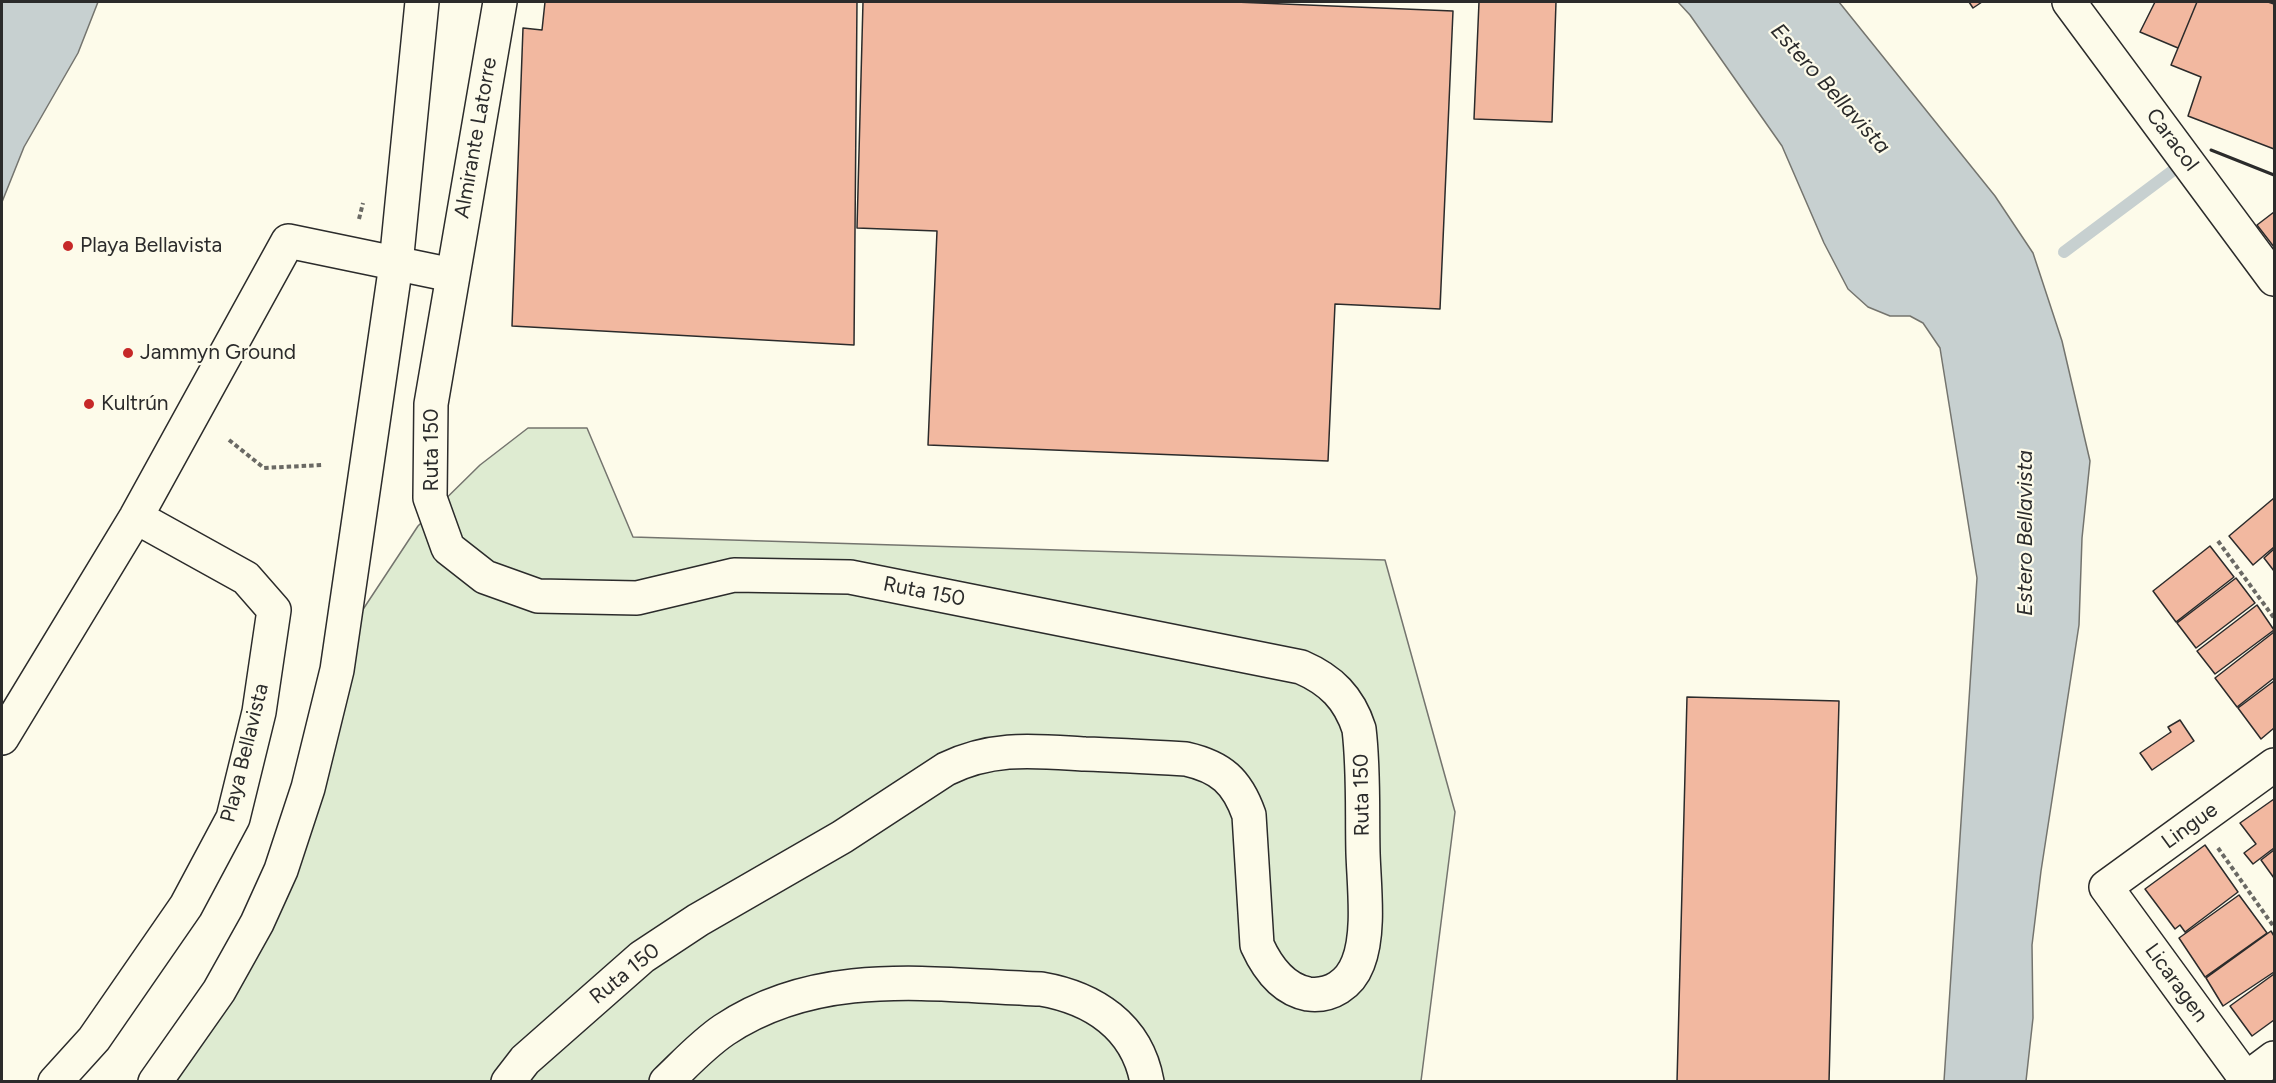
<!DOCTYPE html>
<html>
<head>
<meta charset="utf-8">
<style>
  body { margin:0 }
  #map { position:relative; width:2276px; height:1083px; overflow:hidden; background:#fdfbea; font-family:Figtree,sans-serif }
  canvas { display:block }
  .frame { position:absolute; inset:0; border:3px solid #2b2b2b; pointer-events:none }
</style>
</head>
<body>
<div id="map">
<canvas width="2276" height="1083"></canvas>
<div class="frame"></div>
</div>
<script>
const context = document.querySelector('canvas').getContext('2d');
context.lineJoin = 'round';
function fill(path, color) { context.fillStyle = color; context.fill(path, 'evenodd'); }
function trace(path, color, width, dash) { context.strokeStyle = color; context.lineWidth = width; context.lineCap = dash ? 'butt' : 'round'; context.setLineDash(dash || []); context.stroke(path); }
function label(font, color, halo, rows, align = 'center') {
  context.font = font + ' Figtree,sans-serif'; context.lineWidth = 4.5; context.setLineDash([]); context.textBaseline = 'middle'; context.strokeStyle = halo; context.fillStyle = color; for (const [text, x, y, turn = 0] of rows) {
    context.save(); context.translate(x, y); context.rotate((+turn || 0) * Math.PI / 180); context.textAlign = isNaN(turn) ? turn : align; if (halo) context.strokeText(text, 0, 0); context.fillText(text, 0, 0); context.restore();
  }
}
const green = new Path2D(`
  M528,428H587L633,537L1385,560L1455,812L1421,1081L162,1082L280,862L325,667L418,526L480,465Z`);
fill(green, '#deebd1');
trace(green, '#74746e', 1.5);
const water = new Path2D(`
  M2,2H98L78,53L24,147L2,202Z
  M1678,2H1839L1995,196L2033,253L2062,341L2090,461L2082,538L2079,625L2041,871L2032,945L2033,1018L2026,1081H1944L1977,578L1940,348L1923,323L1910,316H1890L1868,307L1848,289L1824,243L1782,146L1690,15Z`);
fill(water, '#c7d0d0');
trace(water, '#74746e', 1.5);
trace(new Path2D(`
  M2064,252L2179,166`), '#c7d0d0', 12);
const building = new Path2D(`
  M545,2H857L854,345L512,326L523,28L542,30Z
  M863,2H1235L1453,11L1440,309L1335,304L1328,461L928,445L937,231L857,228Z
  M1479,2H1556L1552,122L1474,119Z
  M1969,2H1982L1973,8Z
  M2155,2H2197L2178,48L2140,32Z
  M2197,2H2268L2274,4V149L2188,116L2201,77L2171,65Z
  M2274,212V247L2257,225Z
  M2274,498V547L2253,565L2229,536Z
  M2210,546L2234,577L2176,622L2153,591Z
  M2274,549V571L2264,558Z
  M2236,578L2255,603L2196,648L2177,623Z
  M2257,605L2274,630L2215,674L2197,651Z
  M2274,632V678L2237,707L2215,678Z
  M2274,681V728L2261,739L2238,708Z
  M1687,697L1839,701L1829,1082H1677Z
  M2180,720L2194,741L2152,770L2140,753L2171,732L2168,727Z
  M2274,799V848L2253,864L2244,853L2256,844L2240,823Z
  M2205,845L2238,892L2185,932L2180,925L2175,929L2145,889Z
  M2274,850V878L2261,860Z
  M2239,895L2267,933L2205,977L2179,938Z
  M2271,931L2274,936V972L2223,1006L2206,978Z
  M2274,974V1020L2252,1036L2230,1006Z`);
fill(building, '#f2b8a0');
trace(building, '#2b2b2b', 1.5);
const street = new Path2D(`
  M2,738L136,517L288,241L452,275
  M2274,765L2106,887L2246,1079L2274,1058
  M55,1082L94,1039L186,906L233,818L259,712L274,610L246,578L136,517`);
const secondary = new Path2D(`
  M2069,2L2274,279`);
const primary = new Path2D(`
  M500,2L431,404L430,498L448,548L485,577L538,596L637,598L734,575L850,577L1301,667C1331,680 1349,698 1359,729C1364,770 1362,812 1363,853C1364,886 1370,933 1358,963C1350,984 1331,997 1308,994C1282,989 1267,967 1257,945L1249,815C1237,781 1221,767 1186,759C1152,757 1118,755 1085,754C1034,751 993,746 946,769L842,837L698,920L642,957L525,1060L508,1082
  M155,1082L219,991L257,923L281,870L308,788L337,670L396,264L422,2
  M666,1082C685,1064 702,1045 724,1030C820,966 932,985 1041,989C1093,998 1137,1026 1147,1082`);
trace(street, '#2b2b2b', 36);
trace(secondary, '#2b2b2b', 36);
trace(primary, '#2b2b2b', 36);
trace(new Path2D(`
  M359,219L363,203
  M229,440L264,468L322,465
  M2218,541L2274,618
  M2218,848L2274,927`), '#6a6964', 4, [4.5, 3]);
trace(street, '#fdfbea', 33);
trace(secondary, '#fdfbea', 33);
trace(primary, '#fdfbea', 33);
trace(new Path2D(`
  M2211,150L2274,175`), '#2b2b2b', 3);
for (const [x, y, r, color] of [
  [68,246,6,"#c62828"],
  [128,353,6,"#c62828"],
  [89,404,6,"#c62828"]
]) { const dot = new Path2D(); dot.arc(x, y, r, 0, 2 * Math.PI); context.fillStyle = color; context.fill(dot); trace(dot, '#fdfbea', 2); }
label('21px', '#2b2b2b', '#fdfbea', [
  ["Almirante Latorre",476,138,-80],
  ["Caracol",2172,140,53],
  ["Ruta 150",432,450,-90],
  ["Ruta 150",924,592,11],
  ["Playa Bellavista",245,753,-76],
  ["Ruta 150",1362,795,-91],
  ["Lingue",2190,826,-36],
  ["Ruta 150",625,974,-39],
  ["Licaragen",2176,983,54]
]);
label('21px', '#2b2b2b', '#fdfbea', [
  ["Playa Bellavista",80,246],
  ["Jammyn Ground",140,353],
  ["Kultrún",101,404]
], 'left');
label('italic 22px', '#2b2b2b', '#fdfbea', [
  ["Estero Bellavista",1830,89,48],
  ["Estero Bellavista",2026,533,-90]
]);
</script>
</body>
</html>
